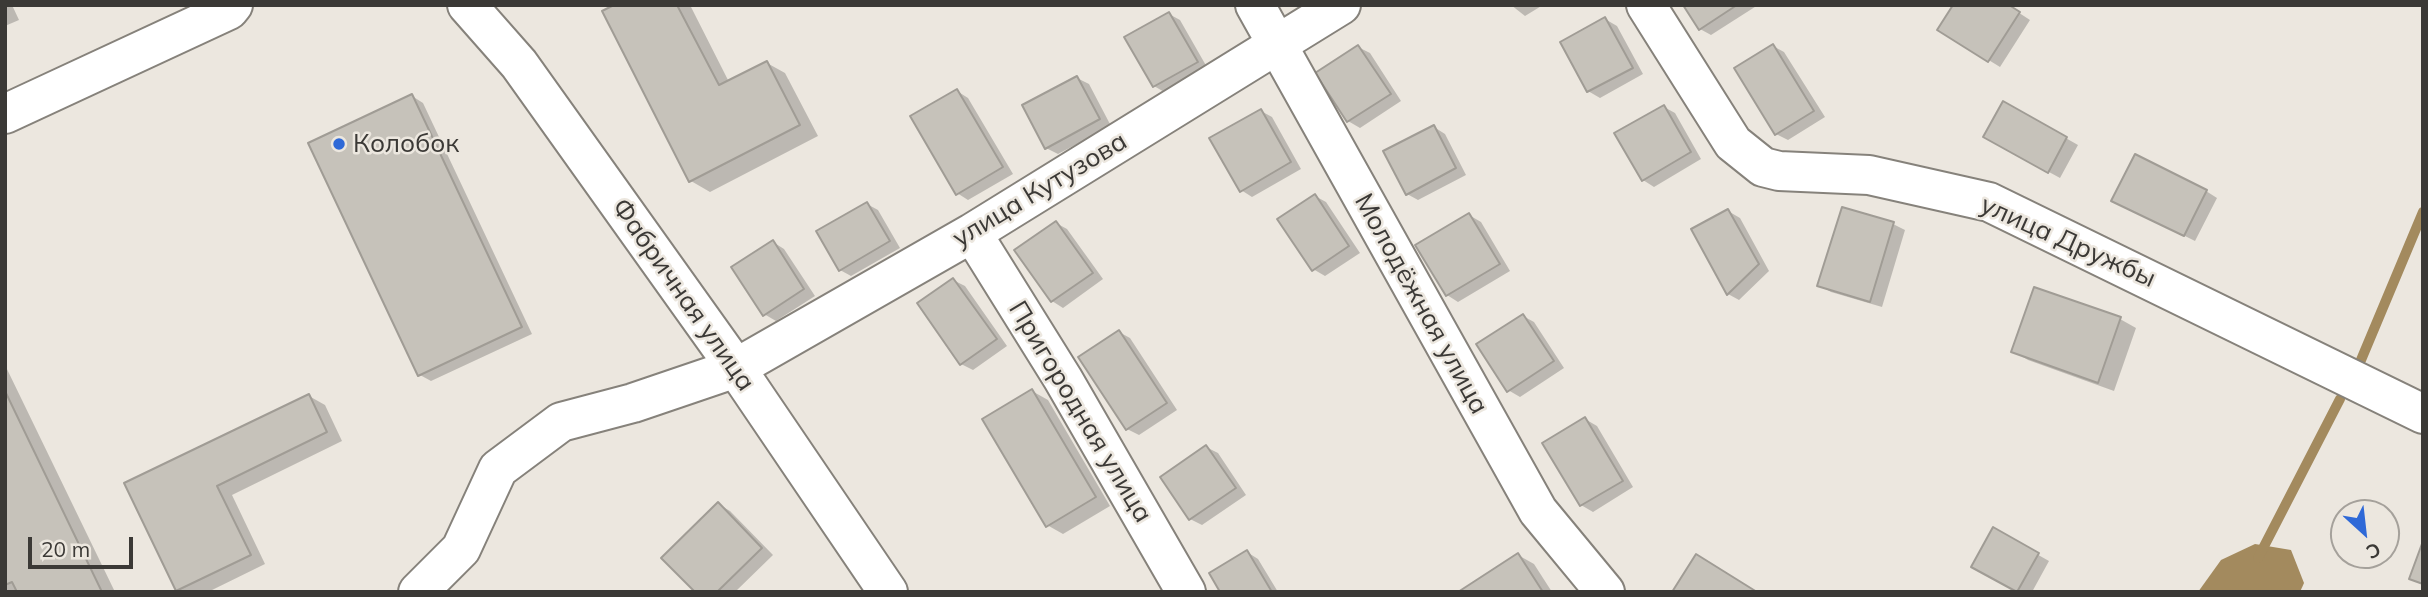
<!DOCTYPE html>
<html>
<head>
<meta charset="utf-8">
<style>
  body { margin:0 }
  #map { position:relative; width:2428px; height:597px; overflow:hidden; background:#ece7df; font-family:Mulish,sans-serif }
  canvas { display:block }
  .frame { position:absolute; inset:0; border:7px solid #3b3936; pointer-events:none }
  .north { position:absolute; left:2330px; top:499px; width:70px; height:70px; box-sizing:border-box; background:#ece7df; border:2px solid #a5a19b; border-radius:50%; rotate:153deg; font-size:19px; font-weight:700; line-height:28px; text-align:center; color:#3b3936 }
  .north::after { content:''; display:block; margin:auto; width:24px; height:32px; background:#2f69d7; clip-path:polygon(50% 0,100% 100%,50% 72%,0 100%) }
  .scale { position:absolute; left:28px; top:537px; width:105px; height:32px; box-sizing:border-box; border:4px solid #3b3936; border-top:0; padding-left:9px; font-size:21px; line-height:24px; white-space:nowrap; color:#3b3936; -webkit-text-stroke:5px #ece7df; paint-order:stroke }
</style>
</head>
<body>
<div id="map">
<canvas width="2428" height="597"></canvas>
<div class="frame"></div>
<div class="north">С</div>
<div class="scale">20 m</div>
</div>
<script>
const context = document.querySelector('canvas').getContext('2d');
context.lineJoin = 'round';
function fill(path, color) { context.fillStyle = color; context.fill(path, 'evenodd'); }
function trace(path, color, width, dash) { context.strokeStyle = color; context.lineWidth = width; context.lineCap = dash ? 'butt' : 'round'; context.setLineDash(dash || []); context.stroke(path); }
function label(font, color, halo, rows, align = 'center') {
  context.font = font + ' Mulish,sans-serif'; context.lineWidth = 5; context.setLineDash([]); context.textBaseline = 'middle'; context.strokeStyle = halo; context.fillStyle = color; for (const [text, x, y, turn = 0] of rows) {
    context.save(); context.translate(x, y); context.rotate((+turn || 0) * Math.PI / 180); context.textAlign = isNaN(turn) ? turn : align; if (halo) context.strokeText(text, 0, 0); context.fillText(text, 0, 0); context.restore();
  }
}
fill(new Path2D(`
  M2255,544L2291,550L2304,583L2300,592H2198L2221,560Z`), '#a38a5e');
fill(new Path2D(`
  M5,5H12L19,20L5,26Z
  M618,5H690L729,82L767,63L785,73L818,136L710,192L691,181L604,12Z
  M1511,5H1543L1525,16Z
  M1685,5H1758L1711,35L1700,29Z
  M2007,5L2030,20L2000,67L1940,30Z
  M1169,14L1180,20L1208,69L1166,93L1154,86Z
  M1605,19L1617,26L1643,74L1600,98L1588,91Z
  M1773,46L1784,52L1825,117L1788,140L1776,134Z
  M1358,47L1370,53L1401,101L1360,128L1348,121Z
  M1077,78L1089,84L1111,126L1058,154L1046,148Z
  M957,91L968,98L1013,174L968,200L957,193Z
  M412,96L423,103L532,334L431,381L420,375Z
  M2004,103L2078,145L2060,178L1985,137Z
  M1664,107L1675,113L1701,159L1654,187L1643,180Z
  M1261,111L1272,117L1301,169L1252,197L1241,190Z
  M1434,127L1445,134L1466,175L1418,200L1407,194Z
  M2206,191L2217,198L2195,241L2125,206Z
  M1315,196L1326,202L1360,253L1325,276L1313,269Z
  M867,204L878,210L900,248L851,276L840,270Z
  M1843,209L1893,224L1905,230L1882,307L1831,292L1820,286Z
  M1728,211L1740,218L1769,271L1739,300L1728,294Z
  M1469,215L1481,222L1510,271L1458,302L1447,295Z
  M1056,223L1067,229L1103,279L1063,308L1052,301Z
  M773,242L784,249L815,296L776,321L764,314Z
  M953,280L965,286L1007,346L973,370L961,364Z
  M2035,289L2120,319L2136,328L2114,391L2028,360L2013,351Z
  M1523,316L1534,322L1564,368L1520,397L1508,390Z
  M1119,332L1130,338L1177,410L1139,435L1127,429Z
  M5,365L115,592H5Z
  M1032,391L1048,400L1110,506L1063,534L1047,525Z
  M309,396L325,405L342,441L232,495L265,564L208,592L177,590L126,484Z
  M1585,419L1597,426L1633,487L1593,512L1581,505Z
  M1206,447L1218,453L1246,495L1202,525L1190,519Z
  M718,504L730,511L773,555L735,592H697Z
  M1994,530L2049,561L2032,592H2019L1973,566Z
  M1247,552L1258,559L1278,592H1222Z
  M1518,555L1534,564L1552,592H1461Z`), '#0003');
trace(new Path2D(`
  M2361,360L2423,212
  M2258,558L2340,399`), '#a38a5e', 10);
const building = new Path2D(`
  M614,5H677L719,85L767,61L800,125L689,182L602,11Z
  M1683,5H1737L1699,30Z
  M1953,5H2009L2020,12L1988,62L1937,30Z
  M1169,12L1198,62L1153,87L1124,37Z
  M1605,17L1633,68L1587,92L1560,42Z
  M1773,44L1814,111L1775,135L1734,68Z
  M1358,45L1391,94L1347,122L1315,73Z
  M1077,76L1100,119L1045,149L1022,105Z
  M957,89L1003,167L956,195L910,116Z
  M412,94L522,327L418,376L308,143Z
  M2003,101L2067,137L2048,173L1983,137Z
  M1664,105L1691,152L1642,181L1614,133Z
  M1261,109L1291,162L1240,192L1209,138Z
  M1434,125L1456,168L1406,195L1383,151Z
  M2135,154L2207,190L2184,236L2111,201Z
  M1315,194L1349,246L1312,271L1277,219Z
  M867,202L890,241L839,271L816,231Z
  M1842,207L1894,222L1870,302L1817,286Z
  M1728,209L1759,264L1727,295L1691,229Z
  M1469,213L1500,264L1446,296L1415,245Z
  M1056,221L1093,273L1051,302L1014,250Z
  M773,240L804,289L763,316L731,267Z
  M953,278L997,339L960,365L917,303Z
  M2034,287L2121,317L2098,383L2011,352Z
  M1523,314L1554,361L1507,392L1476,344Z
  M1119,330L1167,403L1126,430L1078,357Z
  M1032,389L1096,497L1046,527L982,419Z
  M5,391L102,592H17L12,582L5,585Z
  M309,394L327,432L217,486L251,555L176,591L124,483Z
  M1585,417L1623,481L1580,506L1542,443Z
  M1206,445L1236,488L1189,520L1160,477Z
  M718,502L762,548L717,592H695L661,558Z
  M1993,527L2039,553L2017,592L1971,567Z
  M2423,541V584L2409,579Z
  M1247,550L1272,592H1220L1209,573Z
  M1518,553L1543,592H1458Z
  M1696,554L1757,592H1672Z`);
fill(building, '#c6c2ba');
trace(building, '#a09c95', 2);
const street = new Path2D(`
  M467,5L519,64L736,368L888,592
  M1255,5L1538,511L1605,592
  M1646,5L1733,143L1763,167L1779,171L1869,175L1989,202L2423,414
  M972,233L1063,379L1186,592
  M418,592L461,549L498,469L561,422L633,403L736,368L972,233L1341,5`);
const secondary = new Path2D(`
  M5,114L229,10L233,5`);
trace(street, '#86827b', 42);
trace(secondary, '#86827b', 42);
trace(street, '#fff', 38);
trace(secondary, '#fff', 38);
for (const [x, y, r, color] of [
  [339,144,7,"#2f69d7"]
]) { const dot = new Path2D(); dot.arc(x, y, r, 0, 2 * Math.PI); context.fillStyle = color; context.fill(dot); trace(dot, '#ece7df', 2.5); }
label('26px', '#3b3936', '#ece7df', [
  ["Колобок",353,144]
], 'left');
label('26px', '#3b3936', '#ece7df', [
  ["улица Кутузова",1040,190,-31],
  ["улица Дружбы",2068,242,24],
  ["Фабричная улица",683,295,55],
  ["Молодёжная улица",1421,304,61],
  ["Пригородная улица",1080,412,59]
]);
</script>
</body>
</html>
